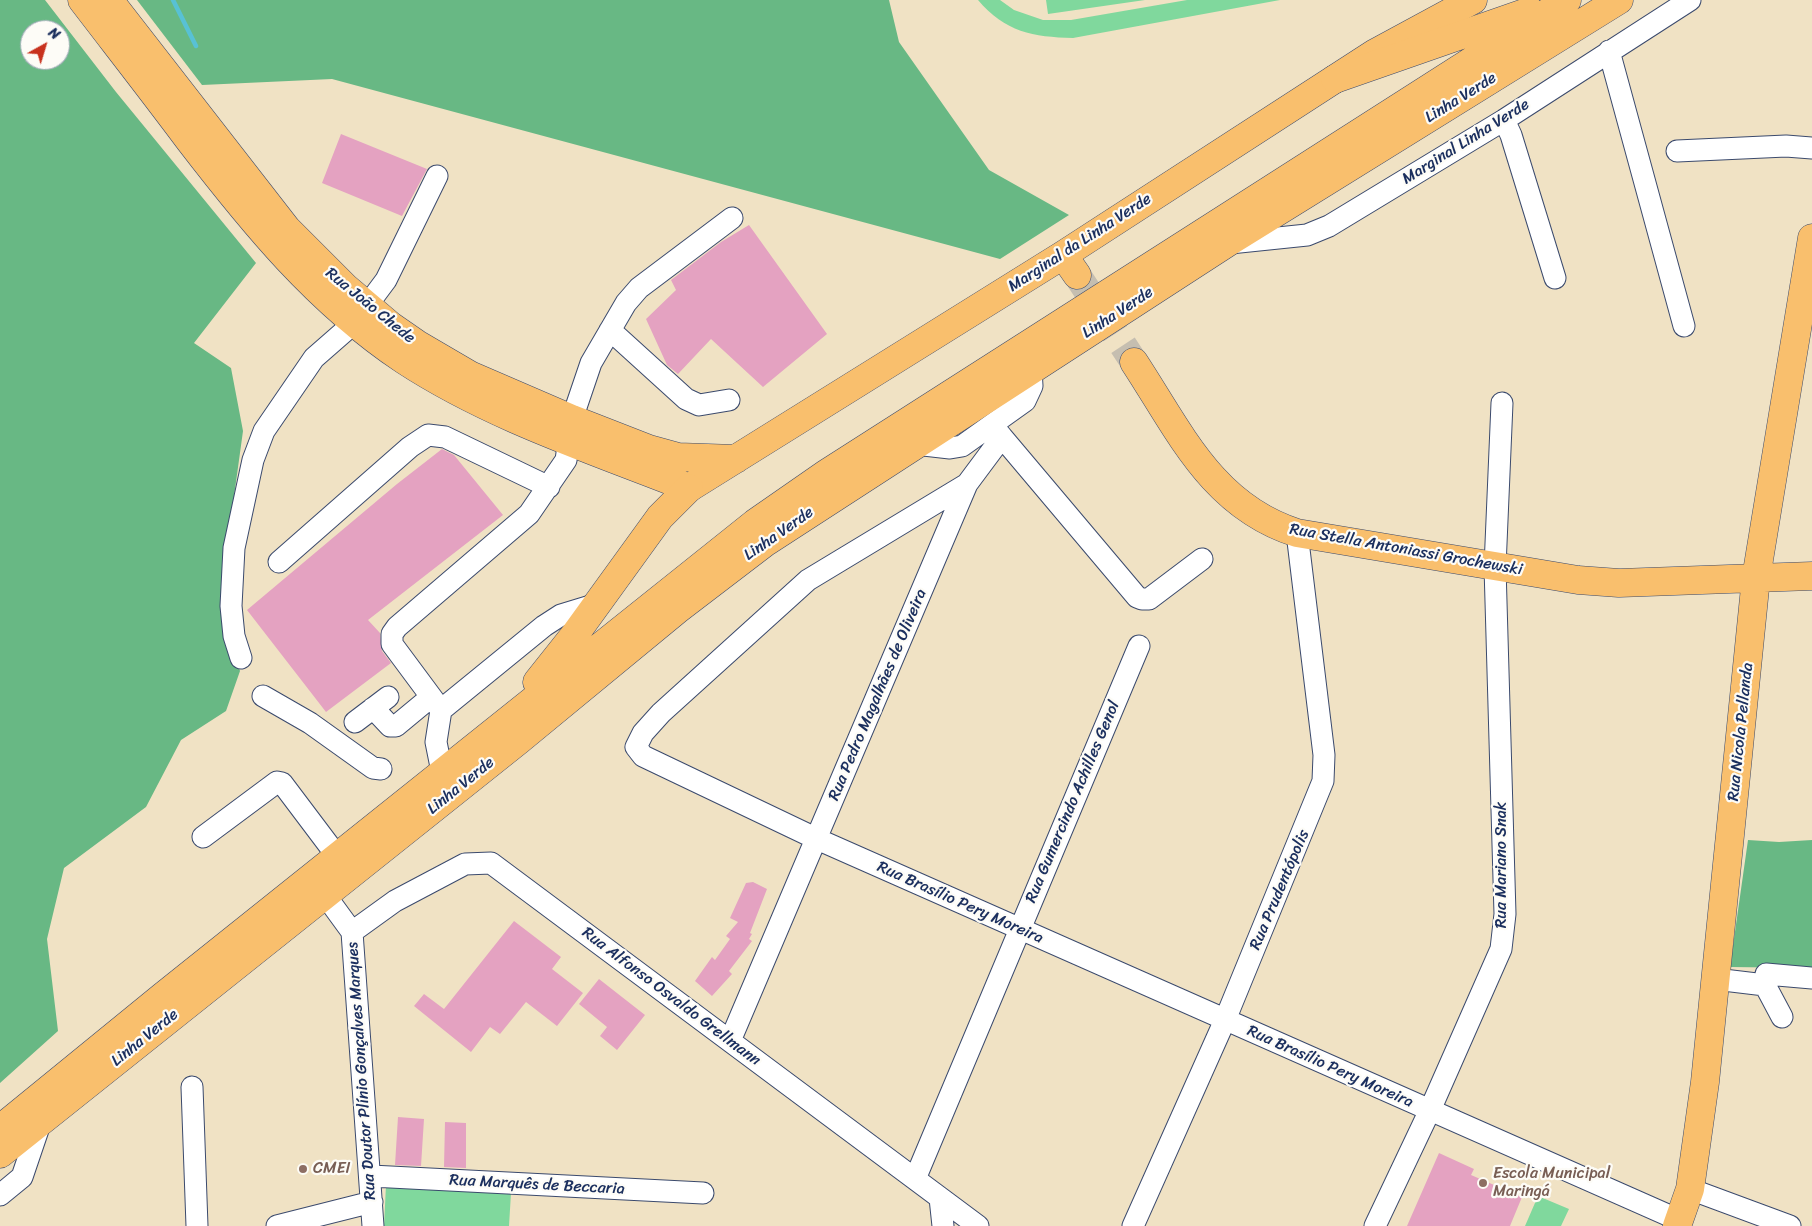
<!DOCTYPE html>
<html>
<head>
<meta charset="utf-8">
<style>
  body { margin:0 }
  #map { position:relative; width:1812px; height:1226px; overflow:hidden; background:#f0e2c4; font-family:Sriracha,sans-serif }
  canvas { display:block }
  .north { position:absolute; left:20px; top:20px; width:50px; height:50px; box-sizing:border-box; background:#fdfcf7; border:1px solid #a3aaba; border-radius:50%; rotate:39deg; font-size:14px; font-weight:700; line-height:20px; text-align:center; color:#1b2f5e }
  .north::after { content:''; display:block; margin:auto; width:18px; height:22px; background:#c8321e; clip-path:polygon(50% 0,100% 100%,50% 72%,0 100%) }
</style>
</head>
<body>
<div id="map">
<canvas width="1812" height="1226"></canvas>
<div class="north">N</div>
</div>
<script>
const context = document.querySelector('canvas').getContext('2d');
context.lineJoin = 'round';
function fill(path, color) { context.fillStyle = color; context.fill(path, 'evenodd'); }
function trace(path, color, width, dash) { context.strokeStyle = color; context.lineWidth = width; context.lineCap = dash ? 'butt' : 'round'; context.setLineDash(dash || []); context.stroke(path); }
function label(font, color, halo, rows, align = 'center') {
  context.font = font + ' Sriracha,sans-serif'; context.lineWidth = 4.5; context.setLineDash([]); context.textBaseline = 'middle'; context.strokeStyle = halo; context.fillStyle = color; for (const [text, x, y, turn = 0] of rows) {
    context.save(); context.translate(x, y); context.rotate((+turn || 0) * Math.PI / 180); context.textAlign = isNaN(turn) ? turn : align; if (halo) context.strokeText(text, 0, 0); context.fillText(text, 0, 0); context.restore();
  }
}
fill(new Path2D(`
  M978,0H1000L1014,10L1043,20H1071L1187,0H1280L1073,38C1033,37 1005,32 978,0Z
  M1046,0H1145L1048,14Z
  M386,1185L511,1193L509,1226H384Z
  M1538,1196L1569,1209L1561,1226H1525Z`), '#80d89d');
fill(new Path2D(`
  M0,0H45L116,92L256,263L194,343L231,368L243,431L224,569V623L240,671L226,711L181,740L146,807L64,868L47,939L58,1031L0,1083ZM30,30H60V60H30Z
  M137,0H889L899,42L989,170L1069,215L1000,259L332,79L202,85Z
  M1748,840L1779,842L1812,840V968L1730,967Z`), '#68b884');
trace(new Path2D(`
  M173,0L196,46`), '#58c1d5', 4.5);
fill(new Path2D(`
  M341,134L427,169L402,216L322,183Z
  M749,225L827,334L763,387L711,339L678,374L667,365L646,319L676,290L671,280L721,242Z
  M442,449L454,455L503,515L368,620L380,633L382,651L391,663L326,712L247,610L397,484Z
  M753,882L767,889L750,933L752,934L749,939L752,941L729,971L732,974L712,996L695,981L712,957L715,960L730,939L726,936L738,922L730,918L746,883Z
  M514,921L561,957L552,969L583,993L557,1026L526,1002L500,1034L490,1027L471,1052L414,1006L424,994L444,1009Z
  M599,979L645,1015L617,1050L600,1036L607,1027L579,1004Z
  M398,1117L424,1119L421,1166L395,1165Z
  M445,1122L466,1123V1168L444,1167Z
  M1439,1153L1474,1169L1471,1175L1522,1197L1510,1226H1407Z`), '#e4a2c1');
trace(new Path2D(`
  M1077,275L1134,362`), '#c5beb0', 28, [28, 14]);
const minor = new Path2D(`
  M1609,51L1684,326
  M1504,120L1511,135L1555,278
  M1677,151L1786,146L1812,148
  M1230,243L1307,235L1329,226L1504,120L1690,0
  M610,330L686,399L699,405L729,400
  M1002,437L1137,597L1142,599H1149L1202,559
  M915,444L950,448L962,446L1025,401L1032,386L1031,370
  M967,484L808,580L661,713L643,733L636,747L643,756L817,839L1679,1220
  M279,562L410,447L428,435L445,437L549,487
  M597,604L561,615L544,626L441,710L392,644V634L397,627L529,514L566,460L572,419L591,363L626,303L639,288L732,218
  M241,658L234,636L231,606L234,548L253,460L264,431L314,358L354,323L386,280L437,176
  M263,696L310,723L373,768L381,769
  M373,708L390,726H396L431,697
  M441,710L436,742L442,772
  M355,722L388,697
  M203,837L277,782L282,783L337,856
  M325,895L352,932L373,1226
  M352,932L395,901L465,864L491,863L978,1226
  M1715,979L1765,985
  M1782,1017L1765,985L1766,974L1812,978
  M730,1041L967,484L1002,437L993,426
  M192,1087L197,1226
  M371,1176L703,1193
  M915,1179L1139,646
  M1690,1189L1790,1226
  M0,1195L22,1177L41,1121
  M940,1198L943,1226
  M277,1226L372,1202
  M1133,1226L1225,1020L1323,781L1324,755L1297,533
  M1375,1226L1430,1110L1501,949L1505,914L1495,567L1502,403`);
const major = new Path2D(`
  M82,0C118,47 154,93 189,140C252,222 317,302 404,360C491,417 593,450 689,488L1063,255L1375,53L1473,0
  M109,0L287,229L345,287L391,326L417,344L470,375L572,419L649,449L678,457L736,459
  M1063,255L1077,275
  M1134,362C1180,432 1212,506 1297,533L1578,580L1619,583L1812,576
  M1677,1226L1690,1189L1705,1082L1756,578L1812,238`);
const highway = new Path2D(`
  M1335,79L1530,11
  M537,682L576,633L660,517L689,488
  M0,1129L163,996L755,523L827,473L1567,0
  M0,1154L518,741L677,610L766,542L1227,243L1619,0`);
trace(minor, '#3b4a6d', 23);
trace(major, '#3b4a6d', 29);
trace(highway, '#3b4a6d', 29);
trace(minor, '#fff', 21);
trace(major, '#f9bf6d', 28);
trace(highway, '#f9bf6d', 28);
for (const [x, y, r, color] of [
  [303,1169,5,"#8d6e63"],
  [1483,1183,5,"#8d6e63"]
]) { const dot = new Path2D(); dot.arc(x, y, r, 0, 2 * Math.PI); context.fillStyle = color; context.fill(dot); trace(dot, '#fdfcf7', 2); }
label('16px', '#1b2f5e', '#fdfcf7', [
  ["Linha Verde",1461,98,-32],
  ["Marginal Linha Verde",1466,142,-32],
  ["Marginal da Linha Verde",1080,243,-33],
  ["Rua João Chede",370,306,39],
  ["Linha Verde",1118,313,-33],
  ["Linha Verde",779,534,-35],
  ["Rua Stella Antoniassi Grochewski",1406,550,10],
  ["Rua Pedro Magalhães de Oliveira",878,695,-67],
  ["Rua Nicola Pellanda",1741,732,-84],
  ["Linha Verde",461,786,-39],
  ["Rua Gumercindo Achilles Genol",1073,802,-67],
  ["Rua Mariano Snak",1502,865,-90],
  ["Rua Prudentópolis",1280,890,-67],
  ["Rua Brasílio Pery Moreira",960,903,24],
  ["Rua Alfonso Osvaldo Grellmann",671,997,37],
  ["Linha Verde",145,1038,-39],
  ["Rua Brasílio Pery Moreira",1330,1067,24],
  ["Rua Doutor Plínio Gonçalves Marques",362,1071,-94],
  ["Rua Marquês de Beccaria",537,1185,3]
]);
label('16px', '#785e54', '#fdfcf7', [
  ["CMEI",313,1169],
  ["Escola Municipal",1493,1174],
  ["Maringá",1493,1192]
], 'left');
</script>
</body>
</html>
